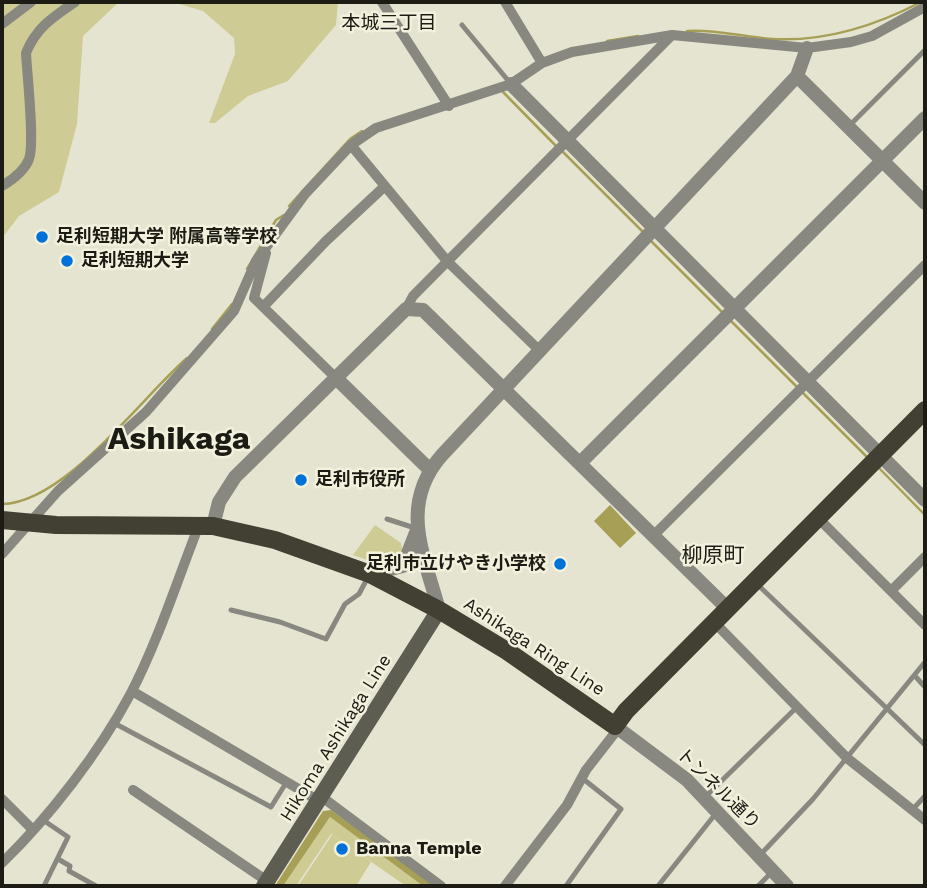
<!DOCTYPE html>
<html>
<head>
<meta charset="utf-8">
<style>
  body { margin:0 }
  #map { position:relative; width:927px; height:888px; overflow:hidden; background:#e5e4d0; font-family:"Work Sans",sans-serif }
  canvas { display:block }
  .frame { position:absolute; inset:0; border:4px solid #1c1b14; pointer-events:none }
</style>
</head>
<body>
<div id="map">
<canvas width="927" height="888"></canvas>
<div class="frame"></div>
</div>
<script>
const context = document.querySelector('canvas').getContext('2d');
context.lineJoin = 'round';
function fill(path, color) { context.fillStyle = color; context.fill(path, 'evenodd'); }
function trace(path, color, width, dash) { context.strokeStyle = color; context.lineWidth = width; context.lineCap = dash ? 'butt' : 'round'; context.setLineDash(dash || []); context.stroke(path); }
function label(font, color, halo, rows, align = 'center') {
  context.font = font + ' "Work Sans","Noto Sans JP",sans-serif'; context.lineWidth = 5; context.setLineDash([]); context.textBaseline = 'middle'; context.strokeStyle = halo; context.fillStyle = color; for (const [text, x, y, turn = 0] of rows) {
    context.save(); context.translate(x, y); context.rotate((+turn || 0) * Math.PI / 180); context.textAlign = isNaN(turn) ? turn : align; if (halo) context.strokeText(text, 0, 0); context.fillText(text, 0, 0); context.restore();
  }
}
fill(new Path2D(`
  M2,2H119L83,36L77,124L59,192L19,216L2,238Z
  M172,2H338L336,25L288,81L248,96L215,123H209L235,54L234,38L203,11Z
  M375,525L401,543L403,555L400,561L381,565L353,555Z
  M330,817L423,886H406L331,834L296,886H283Z
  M332,835L371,862L356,886H298Z`), '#cfcb94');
fill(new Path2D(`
  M610,505L636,533L620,548L594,521Z
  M331,810L436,886H423L330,817L283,886H275L323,811Z`), '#a69f55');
trace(new Path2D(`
  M687,31C714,29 744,37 772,39C824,42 875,26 921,2
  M607,41L638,36
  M503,92L557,147
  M562,151L644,233
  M289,206L350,139L362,131
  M651,241L723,313
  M247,269L276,220L284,215
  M730,320L797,387
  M212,329L232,304
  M802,392L869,459
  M879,468L925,515
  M2,504C65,503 141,398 187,358`), '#a69f55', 2.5);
trace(new Path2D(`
  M462,25L511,84
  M849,126L925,50
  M387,519L415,528
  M757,584L925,745
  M231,610L280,622L326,639L345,604L359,594L368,577
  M915,676L925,687
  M114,723L271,807L286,783
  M704,798L796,708
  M913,809L925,796
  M43,820L68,837L44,886
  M761,854L813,799L925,662
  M58,859L70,866L69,871L96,886
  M566,886L621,809L582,778
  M658,886L717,812
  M758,886L773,871`), '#888880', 5);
trace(new Path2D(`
  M382,2L449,106
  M505,2L542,63
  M2,24L31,2
  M351,145L447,261L540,351
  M2,186C12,180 25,170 29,159C35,144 27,74 26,53C36,28 53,17 75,2
  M266,253L254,298L337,379
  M264,306L326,241L385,186
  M406,309L413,296L672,35
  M818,518L925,625
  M653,536L925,265
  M2,554L58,491L146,412L234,311L256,261L305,194L351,145L376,128L511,84L542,63L572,52L672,35L807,48L851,42L872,36L925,7
  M891,591L925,557
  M715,623L847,758L925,820
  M132,691L319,801
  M133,790L267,881
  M322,797L441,886
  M2,799L32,829
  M2,863C50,816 99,753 131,693C158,641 177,581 199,525
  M505,886L567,805L586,770L614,734L615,726`), '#888880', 10);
trace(new Path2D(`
  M797,76L925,203
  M511,84L925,500
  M337,379L430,470
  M580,463L925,118
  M213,526L219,502L235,477L406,309L423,310L728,609
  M370,574L403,566L417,530
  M439,610C424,554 398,505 442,455L797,76L807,48
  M615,726L687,780L787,886`), '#888880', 14);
trace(new Path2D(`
  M264,886L439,610`), '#5e5d52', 16);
trace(new Path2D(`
  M2,520L56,525L213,526L275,540L370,574L439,610L507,651L615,726L626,711L925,410`), '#414032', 18);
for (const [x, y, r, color] of [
  [42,237,7,"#0071d8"],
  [67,261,7,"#0071d8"],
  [301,480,7,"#0071d8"],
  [560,564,7,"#0071d8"],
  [342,849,7,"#0071d8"]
]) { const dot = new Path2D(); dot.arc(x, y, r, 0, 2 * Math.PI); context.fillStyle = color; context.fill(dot); trace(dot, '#f2f1dd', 2.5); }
label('bold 18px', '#1c1b14', '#f2f1dd', [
  ["足利短期大学 附属高等学校",56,237],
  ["足利短期大学",81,261],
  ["足利市役所",315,480],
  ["足利市立けやき小学校",546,564,"right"],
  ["Banna Temple",356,849]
], 'left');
label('18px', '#1c1b14', '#f2f1dd', [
  ["Ashikaga Ring Line",534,647,33],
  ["Hikoma Ashikaga Line",336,738,-58],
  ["トンネル通り",718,789,44]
]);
label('19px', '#1c1b14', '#f2f1dd', [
  ["本城三丁目",389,23]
]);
label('21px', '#1c1b14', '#f2f1dd', [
  ["柳原町",713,556]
]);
label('bold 32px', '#1c1b14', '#f2f1dd', [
  ["Ashikaga",179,440]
]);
</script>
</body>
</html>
